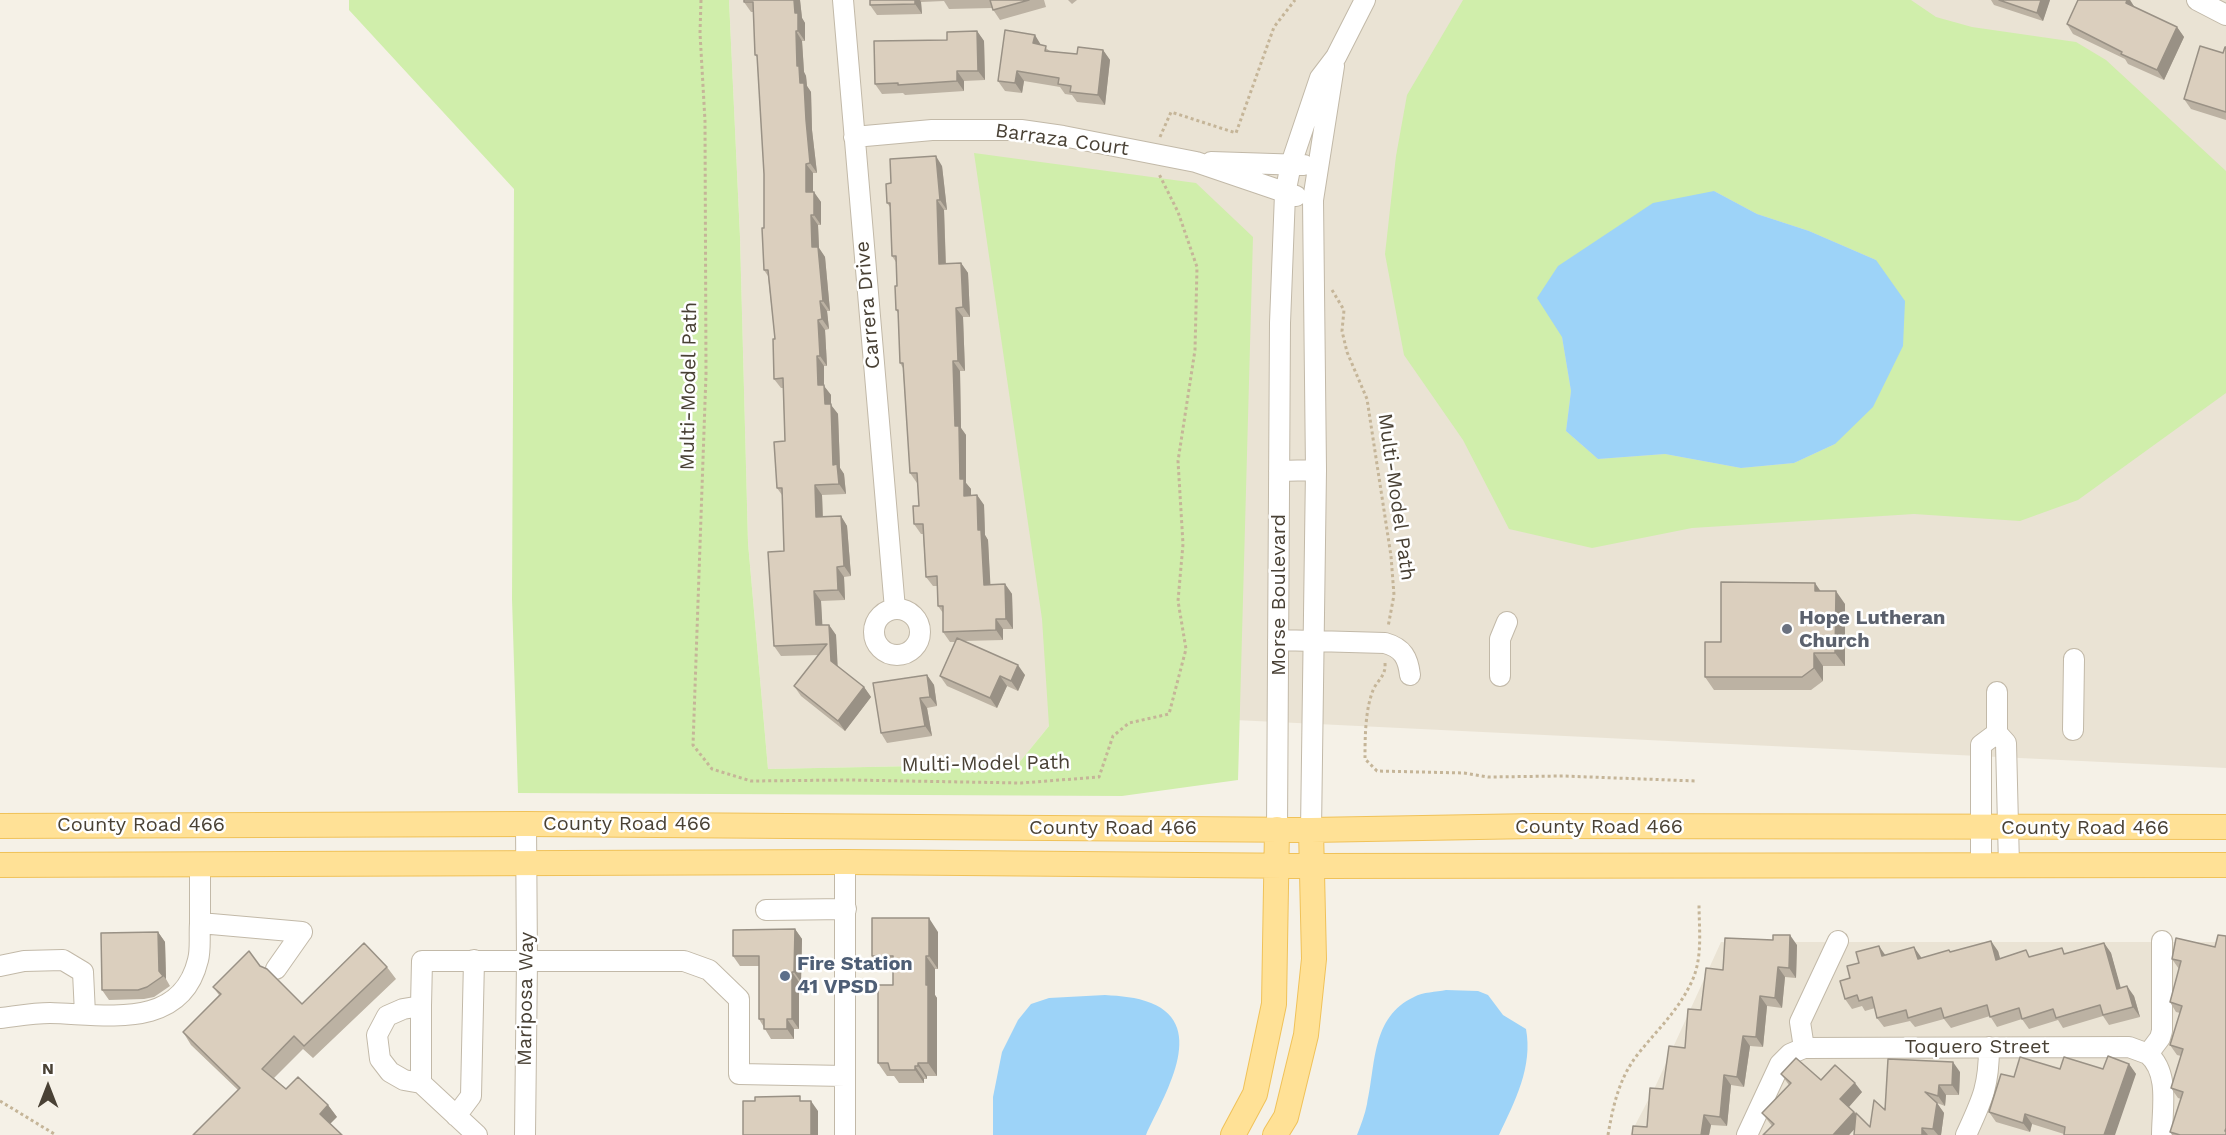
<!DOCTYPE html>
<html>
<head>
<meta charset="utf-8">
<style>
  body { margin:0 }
  #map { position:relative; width:2226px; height:1135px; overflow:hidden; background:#f5f1e7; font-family:"Work Sans",sans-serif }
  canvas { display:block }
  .north { position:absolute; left:18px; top:1057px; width:60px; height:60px; -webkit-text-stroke:4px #fff; paint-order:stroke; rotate:0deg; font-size:16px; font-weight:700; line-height:24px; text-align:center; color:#494135 }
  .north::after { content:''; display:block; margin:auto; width:21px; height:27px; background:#494135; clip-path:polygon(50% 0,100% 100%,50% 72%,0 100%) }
</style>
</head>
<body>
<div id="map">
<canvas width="2226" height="1135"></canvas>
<div class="north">N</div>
</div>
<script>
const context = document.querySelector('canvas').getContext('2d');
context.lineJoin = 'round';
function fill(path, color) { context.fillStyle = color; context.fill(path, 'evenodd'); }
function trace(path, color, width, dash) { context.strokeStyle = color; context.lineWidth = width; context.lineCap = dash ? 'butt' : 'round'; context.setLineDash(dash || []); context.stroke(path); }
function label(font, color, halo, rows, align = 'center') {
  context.font = font + ' "Work Sans",sans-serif'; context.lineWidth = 5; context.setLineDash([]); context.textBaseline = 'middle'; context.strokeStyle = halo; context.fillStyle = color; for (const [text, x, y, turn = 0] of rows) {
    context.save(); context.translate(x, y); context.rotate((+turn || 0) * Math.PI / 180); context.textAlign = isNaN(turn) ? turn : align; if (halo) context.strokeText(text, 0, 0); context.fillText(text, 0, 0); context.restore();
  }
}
fill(new Path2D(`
  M729,0H2226V768L1049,711V726L1018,764L768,769L748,543L740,237Z
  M1721,942H2226V1135H1630L1656,1085Z`), '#eae3d4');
fill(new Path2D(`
  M349,0H729L740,237L748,543L768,769L1018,764L1049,726L1042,619L974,153L1196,183L1253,237L1238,780L1122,796L518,793L512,599L514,189L349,10Z
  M1463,0H1911L1936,17L1972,27L2076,42L2106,60L2226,171V393L2078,500L2020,521L1914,514L1851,518L1692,528L1592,548L1509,529L1463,440L1404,355L1385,254L1396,156L1407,95ZM1714,191L1757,214L1809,231L1876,260L1835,444L1794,463L1741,468L1665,454L1598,459L1566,431L1571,391L1562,337Z`), '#d0eeab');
fill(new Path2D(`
  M1714,191L1757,214L1809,231L1876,260L1905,301L1903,346L1873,407L1835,444L1794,463L1741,468L1665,454L1598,459L1566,431L1571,391L1562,337L1537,298L1558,266L1653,203Z
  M1446,990L1478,991L1488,995L1503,1015L1526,1029C1533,1067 1515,1101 1499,1135H1357C1361,1125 1365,1114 1367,1104C1376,1065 1371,1017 1414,997C1423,992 1436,992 1446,990Z
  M1105,995C1121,996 1136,997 1151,1003C1209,1026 1163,1097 1146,1135H993V1097L1002,1052L1018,1020L1031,1004L1049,998Z`), '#9dd3f8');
const minor = new Path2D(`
  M843,0L895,609
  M2197,0L2226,15
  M854,137L932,130H1021L1063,136L1196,162L1296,196
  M1211,162L1304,165
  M1279,471L1316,470
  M874 632a23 23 0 1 1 46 0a23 23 0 1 1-46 0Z
  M1278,640L1385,643C1403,648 1408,658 1410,675
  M1500,676V639L1507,622
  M1997,692V733L2006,743L2009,866
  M2073,730L2074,659
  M1277,829L1280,323L1285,194L1291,164L1320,78L1336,57L1365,0
  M1311,830L1316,470L1313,200L1334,66
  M200,864V923
  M1981,866V745L1997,733
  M766,910L846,909
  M2162,941V1031L2160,1038L2148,1054C2170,1073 2162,1109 2162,1135
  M0,966L24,961L63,960L83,972L85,1014
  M276,969L302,932
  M421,1006V1083
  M0,1018C17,1016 34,1013 50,1013C105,1014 181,1031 198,960C201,949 199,935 200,923L302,932
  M1804,1048L2129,1047L2148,1054
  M456,1116L471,1096L474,960
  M477,1135L421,1083L404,1080L390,1072L380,1059L377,1035L387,1016L403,1009L421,1006L422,961H684L709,970L739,999V1074L845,1076
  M525,1135L527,960L526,824
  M845,1135V862
  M1747,1135L1780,1064L1790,1054L1804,1048L1800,1022L1838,941
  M1966,1135C1982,1100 1989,1087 1989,1047`);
const major = new Path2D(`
  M0,826L526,824L1311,830L1534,826L2226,827
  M0,865L845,862L1312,866L2226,865
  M1233,1135L1255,1094L1274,1004L1277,829
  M1275,1135L1286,1117L1306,1035L1314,959L1311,830`);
trace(minor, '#c2b9a8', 22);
trace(major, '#f0c259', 26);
trace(new Path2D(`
  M701,0L700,33L705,121L706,374L693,745L712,769L751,781L850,780L1021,783L1099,777L1113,736L1129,723L1169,714L1186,649L1178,601L1183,544L1178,461L1195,350L1197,267L1178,212L1159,174
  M1160,137L1171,112L1236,133L1274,27L1295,0
  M1332,290L1344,310L1342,331L1347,352L1367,399L1391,556L1394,595L1388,627
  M1385,663C1386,675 1379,679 1374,688C1365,708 1365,738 1365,759L1377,771L1464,773L1488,777L1563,776L1696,781
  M0,1101L56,1135
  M1608,1135C1613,1106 1619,1078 1638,1054C1657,1030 1679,1010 1692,981C1703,957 1699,929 1699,904`), '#c5b598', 3, [3, 3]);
trace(minor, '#fff', 20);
trace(major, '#ffe196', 24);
fill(new Path2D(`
  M800,0L802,18L805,23V41H802L804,72L806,76L807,86L811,92L812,130L817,173H813V192L821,202V225H818L819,248L825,257L830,311H827L829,329L825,330L827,366H824V386L831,395V405L838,414L840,468L844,474L846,494L822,495L823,517L841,516L847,526L851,576L844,577L845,600L821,601L822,625H829L836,635L837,666L864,687L871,697L845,731L801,696L794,686L819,655L781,656L774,646L784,551L782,495L777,488L785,441L783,388H781L774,379L775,339L768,276L764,270V174L757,57L755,55L754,12H751L744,2Z
  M870,0H1044L1046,7L1000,20L992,8L949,9L944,1L921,2L922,14L877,15L870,5Z
  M1068,0H1077L1072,4Z
  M1991,0H2050L2043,21L1994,5Z
  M2078,0H2130L2135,8L2177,27L2184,37L2164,80L2128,64L2125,59L2073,34L2067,24Z
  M977,31L984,41L985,80L964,81V91L905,95L903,93L882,94L875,84L947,40Z
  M1041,45L1050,51L1077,54L1103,50L1110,60L1105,105L1077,102L1072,95L1065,94L1060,87L1024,81L1022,93L1005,91L998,81Z
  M2226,47V120L2191,109L2184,99L2223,53Z
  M942,166L947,210H944L946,264L961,263L968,273L970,317H963L965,371H960L961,428L966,435V483L971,489V495H977L984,505L985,535L988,540L990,585L1005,584L1012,594L1013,629H1003V640L963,641L1025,675L1018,691L1007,686L997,708L947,686L940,676L955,642H950L943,632V613L938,606V586H933L926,577L923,534H921L914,524L919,506L918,483H917L910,473L903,368L900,363L898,313L896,310L897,286L896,262L892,256L890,207L887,203L891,183Z
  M1820,591L1845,604V666H1823V681L1811,690H1714L1705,677L1721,642Z
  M927,675L934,685L937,706L927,708L932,736L887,743L881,733Z
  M795,929L802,939L801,982H799V1029H794V1039H771L759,1019V966H740L733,956Z
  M158,932L165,942L166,979L170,986L154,997L144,999L109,1000L102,990Z
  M938,932V969H935V995L937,998V1076H927V1079H924V1083H899L894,1076H887L878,1063L893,985V969H881L872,956Z
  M2176,938L2226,1135H2172L2170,1132L2181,1099L2178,1098L2171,1088L2181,1056L2177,1055L2170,1045L2180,1013L2176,1012L2170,1002L2179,969L2172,959Z
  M2104,943L2111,953L2120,988L2134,996L2140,1017L2109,1025L2103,1016L2063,1028L2058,1020L2029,1029L2022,1019L1997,1027L1990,1016L1951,1028L1944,1019L1915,1027L1910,1021L1884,1027L1877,1018L1875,1008L1865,1011L1862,1006L1852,1009L1845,999L1850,978L1886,955L1921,958L1949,950L1951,952L1998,951L2000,958L2031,957L2066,954Z
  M1797,945L1796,978L1785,977L1782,1008L1767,1006L1763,1047L1750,1046L1744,1087L1731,1085L1727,1126L1711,1125L1709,1135H1632L1647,1127L1663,1089L1685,1048L1701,1010L1723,970Z
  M260,966L302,1004L387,967L396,979L313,1058L303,1049L274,1078L286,1089L328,1105L337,1117L238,1090L191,1045L183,1032L219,995L213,987Z
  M2129,1064L2136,1074L2064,1134L2032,1124L2030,1132L1996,1122L1989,1112L2014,1077L2060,1069H2103Z
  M1960,1072L1959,1095H1946L1945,1106L1937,1103L1944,1113L1941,1135H1854L1855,1128L1849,1135H1763L1772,1126L1762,1113L1789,1085L1781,1074L1821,1080L1862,1092L1849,1107L1870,1127L1885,1110Z`), '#bcb2a3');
fill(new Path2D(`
  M794,0H800L802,18L805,23V41L798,31L795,13Z
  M915,0H920L921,2L922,14L915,4Z
  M2041,0H2050L2043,21L2037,13Z
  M2127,0H2130L2135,8L2126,3Z
  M2177,27L2184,37L2164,80L2157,70Z
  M796,31L802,41L804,72L806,76L807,86L811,92L812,130L817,173L810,163L797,66Z
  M977,31L984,41L985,80L978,71Z
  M1035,35L1041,45L1033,43Z
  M1103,50L1110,60L1105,105L1098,95Z
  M957,71L964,81V91L957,81Z
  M1017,71L1024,81L1022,93L1015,83Z
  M936,156L942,166L947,210L940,200Z
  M806,164L813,173V202L806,192Z
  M814,192L821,202V225L814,215Z
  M937,200L944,210L946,274L939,264Z
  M811,215L818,225L819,248L825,257L830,311L823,301L812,247Z
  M961,263L968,273L970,317L963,307Z
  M820,301L827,311L829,329L822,319Z
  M956,308L963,317L965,371L958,361Z
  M818,320L825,330L827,366L820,356Z
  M817,356L824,366V386L831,395V405L838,414L840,468L844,474L846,494L839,484L833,465L825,404L818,385Z
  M953,361L960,371L961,428L966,435V483L971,489V506L964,496L960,479L955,426Z
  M815,485L822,495L823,527L816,517Z
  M977,495L984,505L985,535L988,540L991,595L984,585L978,530Z
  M841,516L847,526L851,576L844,566Z
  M837,567L844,577L845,600L838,590Z
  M1815,583L1824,596L1815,591Z
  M1005,584L1012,594L1013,629L1006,619Z
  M814,591L821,601L823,635L816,625Z
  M1836,591L1845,604V666L1835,653Z
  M996,619L1003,629V640L996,630Z
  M829,625L836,635L838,671L831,661Z
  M1814,653L1823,666V681L1814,668Z
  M1018,665L1025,675L1018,691L1011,681Z
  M927,675L934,685L937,706L930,697Z
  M1000,676L1007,686L997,708L990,698Z
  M864,687L871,697L845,731L838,721Z
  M920,698L927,708L932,736L925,726Z
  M929,918L938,932V969L929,956Z
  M795,929L802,939L801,982L794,972Z
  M158,932L165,942L166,979L159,971Z
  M1790,935L1797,945L1796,978L1789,968Z
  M1991,941L1998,951L2003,969L1996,960Z
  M2104,943L2111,953L2124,999L2117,989Z
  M1879,946L1886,956H1882Z
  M1914,947L1921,957L1924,969L1918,959Z
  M926,956L935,969V995L937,998V1076L928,1063Z
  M1778,967L1785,977L1782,1008L1775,998Z
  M792,972L799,982V1029L792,1019Z
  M2127,986L2134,996L2140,1017L2133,1007Z
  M1760,996L1767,1006L1763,1047L1756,1037Z
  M787,1019L794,1029V1039L787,1029Z
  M1743,1036L1750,1046L1744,1087L1737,1077Z
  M1953,1062L1960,1072L1959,1095L1952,1085Z
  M918,1063L927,1076V1079L918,1066Z
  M2129,1064L2136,1074L2115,1135H2104Z
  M915,1066L924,1079V1083L915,1070Z
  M1724,1075L1731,1085L1727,1126L1720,1117Z
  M1855,1083L1862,1092L1847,1109L1840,1099Z
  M1939,1085L1946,1095L1945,1106L1938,1096Z
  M811,1101L818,1111V1135H811Z
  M1937,1103L1944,1113L1941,1135H1938L1933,1129Z
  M328,1105L337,1117L328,1126L320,1114Z
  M1854,1112L1861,1122L1849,1135H1833Z
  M2025,1114L2032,1124L2030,1132L2023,1123Z
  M1704,1115L1711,1125L1709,1135H1701Z
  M1922,1128L1928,1135H1922Z`), '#999185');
const building = new Path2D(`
  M744,0H794L795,13H798V31H796L797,66H799L800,83H804L806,120L810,163L806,164V192H814V215H811L812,247H818L823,301H820L822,319L818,320L820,356H817L818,385H824L825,404H831L833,465L837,464L839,484L815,485L816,517L841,516L844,566L837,567L838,590L814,591L816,625H829L831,661L864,687L838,721L794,686L827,644L774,646L768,552L784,551L782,488H777L774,442L785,441L783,378L774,379L773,339H775L768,270H764L762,228H764V174L757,55H755L753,2H744Z
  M870,0H915V4L870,5Z
  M990,0H1029L993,10Z
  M1999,0H2041L2037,13Z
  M2078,0H2127L2126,3L2177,27L2157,70L2121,54L2122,52L2067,24Z
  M1005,30L1035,35L1033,43L1046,46L1045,51L1077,54L1078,47L1103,50L1098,95L1070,92L1071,86L1058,84L1059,78L1017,71L1015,83L998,81Z
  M977,31L978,71H957V81L898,85V83L875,84L874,41L947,40V32Z
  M2200,46L2223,53L2225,47H2226V112L2184,99Z
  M936,156L940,200H937L939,264L961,263L963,307L956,308L958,361H953L955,426H959L960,479H964V496L977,495L978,530H981L984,585L1005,584L1006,619H996V630L943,632V606H938L937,576L926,577L923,524H914L913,506H919L917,473H910L903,363H900L898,310H896L895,286H897L896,256H892L890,203H887L886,184L891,183L890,159Z
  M1721,582L1815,583V591H1836L1835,653H1814V668L1802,677H1705V642H1721Z
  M957,638L1018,665L1011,681L1000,676L990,698L940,676Z
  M927,675L930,697L920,698L925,726L881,733L873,683Z
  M872,918H929V956H926V985H928V1063H918V1066H915V1070H890L888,1063H878V985H893V956H872Z
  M795,929L794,972H792V1019H787V1029H764V1019H759V956H733V930Z
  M158,932L159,971L163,976L147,987L138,990H102L101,933Z
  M1773,935H1790L1789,968L1778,967L1775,998L1760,996L1756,1037L1743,1036L1737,1077L1724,1075L1720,1117L1704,1115L1701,1135H1632L1633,1126L1647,1127L1650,1088L1663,1089L1669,1046L1685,1048L1688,1009L1701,1010L1706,968L1723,970L1725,938L1773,940Z
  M2218,935L2226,936V1128L2225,1131H2226V1135H2180L2170,1132L2183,1092L2171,1088L2183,1049L2170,1045L2182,1006L2170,1002L2181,961L2172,959L2176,938L2215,947Z
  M1991,941L1996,960L2026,950L2029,957L2062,948L2064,954L2104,943L2117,989L2127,986L2133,1007L2103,1015L2100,1005L2056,1018L2053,1009L2022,1019L2019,1008L1990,1017L1987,1005L1944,1018L1941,1008L1908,1018L1906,1010L1877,1018L1872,997L1859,1001L1857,995L1845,999L1840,981L1850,978L1847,966L1859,963L1856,952L1879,946L1882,956L1914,947L1918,959L1949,950L1950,952Z
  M364,943L387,967L304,1046L294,1036L262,1069L286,1089L298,1077L328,1105L320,1114L342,1135H193L240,1088L183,1032L221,994L213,987L249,951L260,966L267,969L302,1004Z
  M2108,1056L2129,1064L2104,1135H2064L2065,1127L2025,1114L2023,1123L1989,1112L2001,1074L2014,1077L2020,1057L2060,1069L2064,1057L2103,1069Z
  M1796,1058L1821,1080L1835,1065L1855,1083L1840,1099L1854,1112L1833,1135H1763L1774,1124L1762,1113L1791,1083L1781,1074Z
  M1888,1059L1953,1062L1952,1085H1939L1938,1096L1925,1092L1937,1103L1933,1129L1922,1128V1135H1854L1856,1113L1870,1127L1874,1100L1885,1110Z
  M800,1096V1101H811V1135H743V1101H755V1097Z`);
fill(building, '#dbcfbe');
trace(building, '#999185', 1.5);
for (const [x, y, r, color] of [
  [1787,629,6,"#6b7280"],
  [785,976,6,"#5c6f8a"]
]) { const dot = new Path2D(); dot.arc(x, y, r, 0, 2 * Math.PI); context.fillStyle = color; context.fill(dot); trace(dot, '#fff', 2); }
label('20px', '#494135', '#fff', [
  ["Barraza Court",1062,140,8],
  ["Carrera Drive",868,305,-95],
  ["Multi-Model Path",689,386,-89],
  ["Multi-Model Path",1396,497,82],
  ["Morse Boulevard",1279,595,-90],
  ["Multi-Model Path",986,764,-1],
  ["County Road 466",627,824],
  ["County Road 466",141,825],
  ["County Road 466",1599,827],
  ["County Road 466",1113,828],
  ["County Road 466",2085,828],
  ["Mariposa Way",526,999,-89],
  ["Toquero Street",1977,1047]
]);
label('bold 20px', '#5b616d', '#fff', [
  ["Hope Lutheran",1799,618],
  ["Church",1799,641]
], 'left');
label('bold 20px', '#4e5e75', '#fff', [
  ["Fire Station",797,964],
  ["41 VPSD",797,987]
], 'left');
</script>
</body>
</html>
